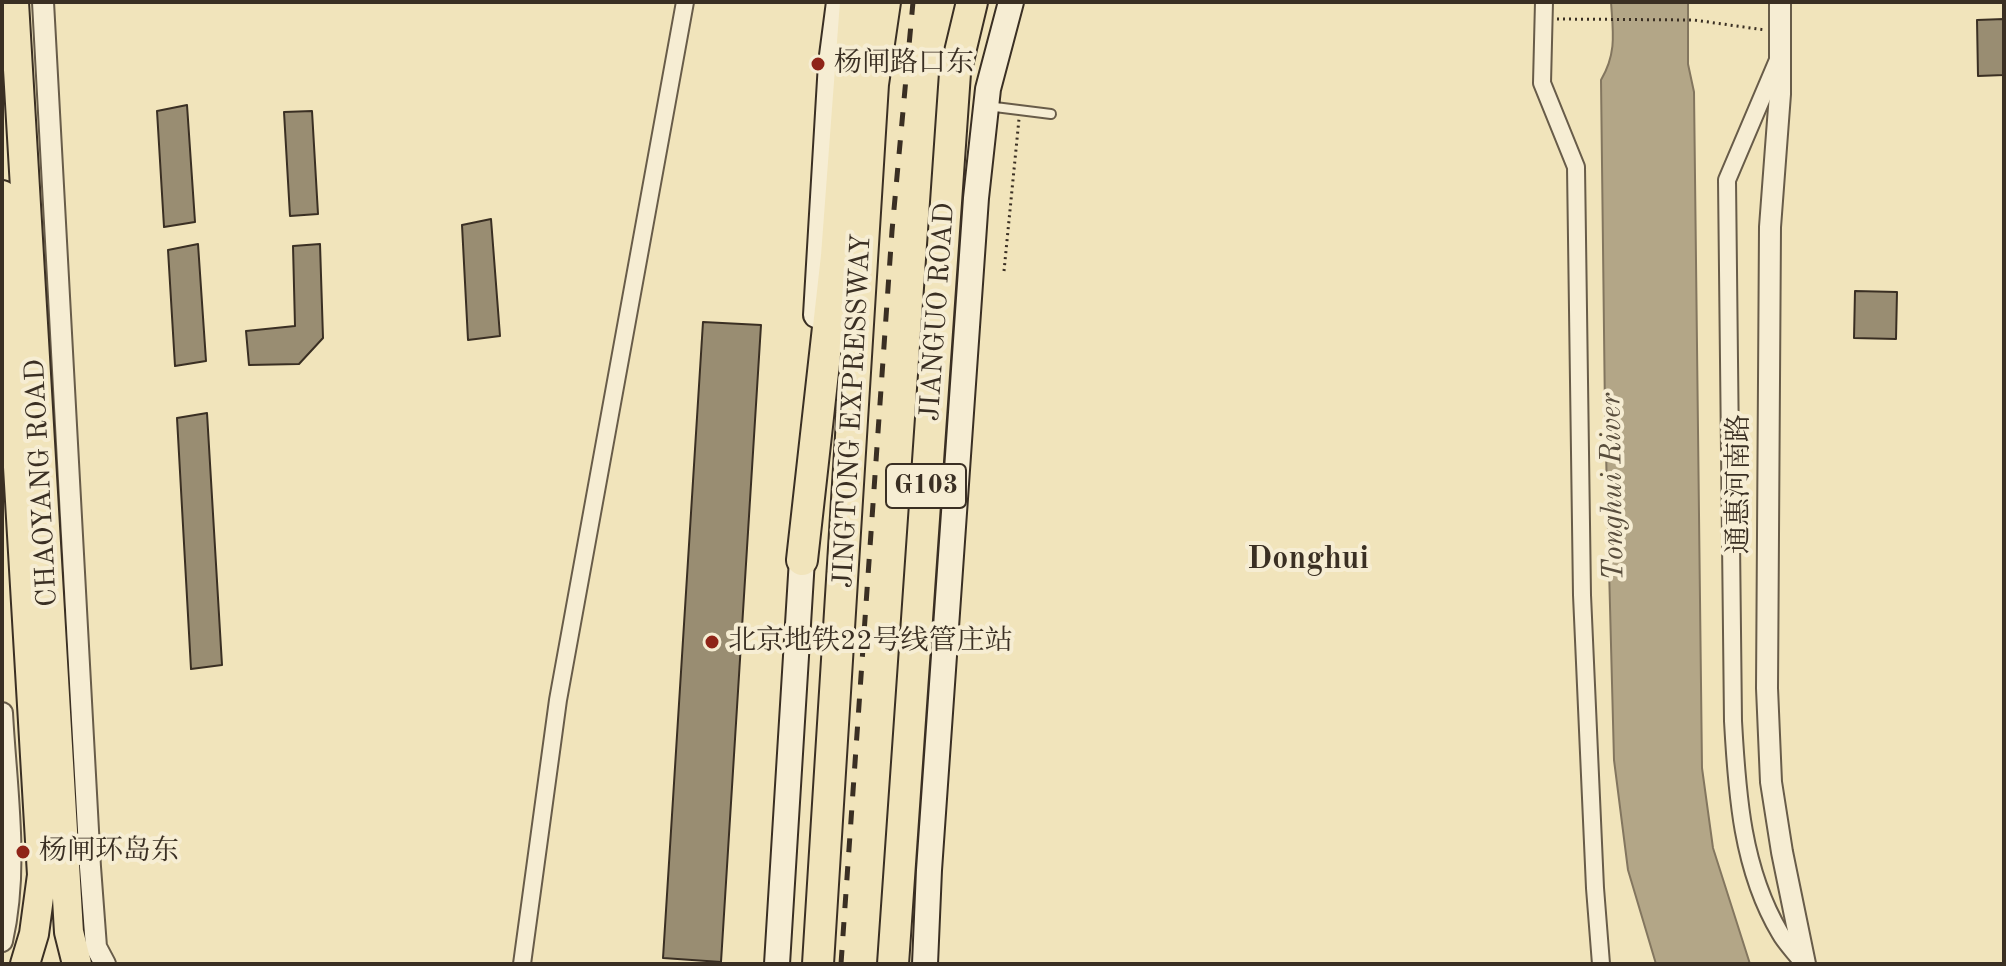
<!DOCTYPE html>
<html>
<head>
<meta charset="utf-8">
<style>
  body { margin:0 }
  #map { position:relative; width:2006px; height:966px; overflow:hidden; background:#f1e4bb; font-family:"Old Standard TT",serif }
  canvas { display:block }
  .frame { position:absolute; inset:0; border:4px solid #3a2f23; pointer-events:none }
</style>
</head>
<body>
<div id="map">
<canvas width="2006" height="966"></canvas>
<div class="frame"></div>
</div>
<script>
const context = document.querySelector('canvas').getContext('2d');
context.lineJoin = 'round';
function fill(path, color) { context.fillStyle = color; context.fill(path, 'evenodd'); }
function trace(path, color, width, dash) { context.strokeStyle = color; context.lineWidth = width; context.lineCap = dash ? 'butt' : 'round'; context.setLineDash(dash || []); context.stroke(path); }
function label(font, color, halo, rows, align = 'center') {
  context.font = font + ' "Old Standard TT","Noto Serif SC",serif'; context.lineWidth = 8; context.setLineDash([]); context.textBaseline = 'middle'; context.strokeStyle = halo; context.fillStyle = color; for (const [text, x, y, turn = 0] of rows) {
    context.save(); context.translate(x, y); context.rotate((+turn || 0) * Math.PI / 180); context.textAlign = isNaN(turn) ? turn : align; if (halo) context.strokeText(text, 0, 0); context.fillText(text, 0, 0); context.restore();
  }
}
const water = new Path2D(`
  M1611,2H1688V64L1694,92L1702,768L1713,848L1750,964H1656L1628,870L1614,760L1605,414L1601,80C1617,53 1613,32 1611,2Z`);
fill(water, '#b3a687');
trace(water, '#83765f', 2);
const building = new Path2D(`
  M2004,19V75L1978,76L1977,20Z
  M187,105L195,222L164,227L157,111Z
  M312,111L318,214L290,216L284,112Z
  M491,219L500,336L468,340L462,225Z
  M198,244L206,361L175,366L168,250Z
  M320,244L323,338L299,364L249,365L246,331L295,326L293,246Z
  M1855,291L1897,292L1896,339L1854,338Z
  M703,322L761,325L721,962L663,958Z
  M207,413L222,665L191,669L177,418Z`);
fill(building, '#998d72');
trace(building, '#3a2f23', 2);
const service = new Path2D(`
  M987,106L1051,114`);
const minor = new Path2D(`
  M1544,2L1542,83L1576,167L1582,595L1595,888L1601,964
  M1778,60L1727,180L1733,721C1737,794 1742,869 1780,933C1786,944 1796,953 1803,963
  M522,964L558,700L685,2`);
const tertiary = new Path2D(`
  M43,2L90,867L96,947L105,964
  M1780,2V94L1770,227L1767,688L1771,782L1782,852L1805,964
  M2,713C6,788 19,867 2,941`);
const secondary = new Path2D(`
  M816,315L831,63L839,2
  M777,964L803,543
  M925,964L929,870L976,198L988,89L1011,2`);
const trunk = new Path2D(`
  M14,2L69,932L77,964
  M2,195L42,875L34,934L25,964`);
const motorway = new Path2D(`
  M802,560L836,256L855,2
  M818,964L873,84L885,2
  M893,964L955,73L972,2`);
trace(service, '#685c49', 12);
trace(minor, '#685c49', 20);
trace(tertiary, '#685c49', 24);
trace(secondary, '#3a2f23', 28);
trace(trunk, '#3a2f23', 32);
trace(motorway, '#3a2f23', 34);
trace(new Path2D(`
  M1557,19L1694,20L1765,30
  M1004,271L1019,119`), '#3a2f23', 3, [2, 4]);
trace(service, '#f6edd3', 8);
trace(minor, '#f6edd3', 16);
trace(tertiary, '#f6edd3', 20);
trace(secondary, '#f6edd3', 24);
trace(trunk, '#f1e4bb', 28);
trace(motorway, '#f1e4bb', 30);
trace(new Path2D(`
  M841,964L892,231L913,2`), '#3a2f23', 5, [14, 14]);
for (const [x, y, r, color] of [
  [818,64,8,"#8f2418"],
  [712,642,8,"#8f2418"],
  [23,852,8,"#8f2418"]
]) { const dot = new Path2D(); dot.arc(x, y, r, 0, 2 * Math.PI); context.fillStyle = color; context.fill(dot); trace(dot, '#f6edd3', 3); }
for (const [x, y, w] of [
  [926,486,80]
]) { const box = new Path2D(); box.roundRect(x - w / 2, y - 22, w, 44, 6); context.fillStyle = '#f6edd3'; context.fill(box); trace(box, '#3a2f23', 2); }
label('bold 26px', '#3a2f23', null, [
  ["G103",926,486]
]);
label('28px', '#3a2f23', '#f6edd3', [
  ["杨闸路口东",834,64],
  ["北京地铁22号线管庄站",728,642],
  ["杨闸环岛东",39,852]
], 'left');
label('28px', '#3a2f23', '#f6edd3', [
  ["JIANGUO ROAD",938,312,-86],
  ["JINGTONG EXPRESSWAY",853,411,-87],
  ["CHAOYANG ROAD",42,483,-93],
  ["通惠河南路",1740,484,-90]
]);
label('italic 30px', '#584d3c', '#f6edd3', [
  ["Tonghui River",1613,487,-91]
]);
label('bold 32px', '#3a2f23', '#f6edd3', [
  ["Donghui",1308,560]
]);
</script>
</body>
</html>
